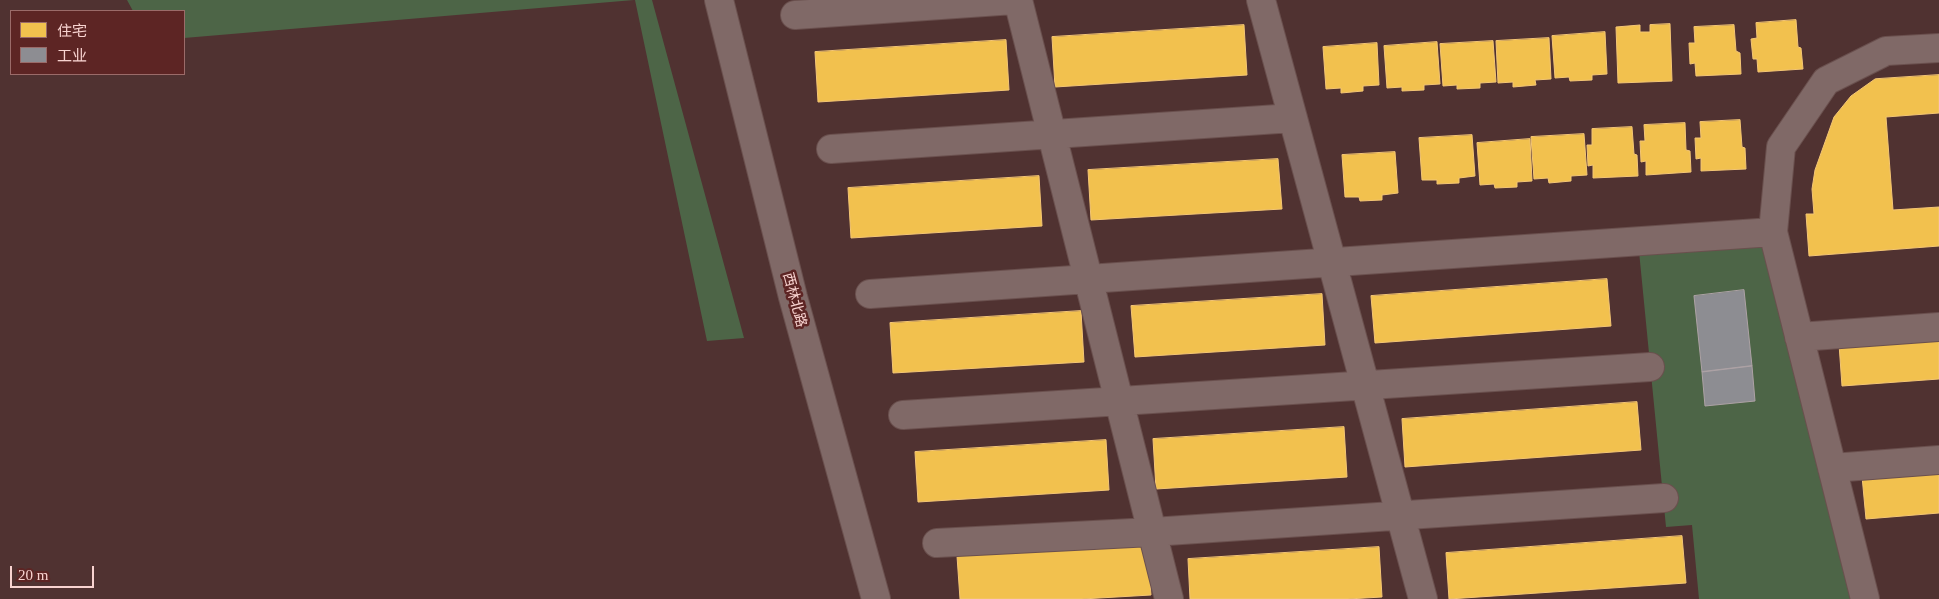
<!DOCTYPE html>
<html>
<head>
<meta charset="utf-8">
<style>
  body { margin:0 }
  #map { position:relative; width:1939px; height:599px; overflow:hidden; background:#503231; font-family:"Times New Roman","Noto Sans SC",serif }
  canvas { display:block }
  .legend { position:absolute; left:10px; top:10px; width:175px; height:65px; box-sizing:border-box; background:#5d2524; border:1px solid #9b6b69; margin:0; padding:6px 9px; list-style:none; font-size:15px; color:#f8d3d0 }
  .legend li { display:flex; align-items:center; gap:10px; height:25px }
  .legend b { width:25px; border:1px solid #9b6b69 }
  .scale { position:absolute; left:10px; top:566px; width:84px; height:22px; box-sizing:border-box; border:2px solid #f8d3d0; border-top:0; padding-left:6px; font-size:15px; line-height:18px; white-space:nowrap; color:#f8d3d0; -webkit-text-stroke:4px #5d2524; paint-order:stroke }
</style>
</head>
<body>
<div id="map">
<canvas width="1939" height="599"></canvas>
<ul class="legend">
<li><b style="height:14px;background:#f2c14e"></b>住宅</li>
<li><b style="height:14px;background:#8d8d92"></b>工业</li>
</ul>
<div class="scale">20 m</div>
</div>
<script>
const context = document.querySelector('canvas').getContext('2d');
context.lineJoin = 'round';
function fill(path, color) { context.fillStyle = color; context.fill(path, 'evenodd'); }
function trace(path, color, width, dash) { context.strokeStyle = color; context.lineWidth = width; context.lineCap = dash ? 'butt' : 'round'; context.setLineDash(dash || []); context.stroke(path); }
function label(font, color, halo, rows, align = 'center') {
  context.font = font + ' "Times New Roman","Noto Sans SC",serif'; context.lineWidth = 5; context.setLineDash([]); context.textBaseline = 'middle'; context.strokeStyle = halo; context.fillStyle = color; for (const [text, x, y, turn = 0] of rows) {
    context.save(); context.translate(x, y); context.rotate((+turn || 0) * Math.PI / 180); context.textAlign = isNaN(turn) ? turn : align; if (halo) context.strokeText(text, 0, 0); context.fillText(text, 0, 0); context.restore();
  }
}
fill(new Path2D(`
  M127,0H634L184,38V11H133Z
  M635,0H652L744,338L707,341Z
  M1773,232L1865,599H1699L1692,525L1666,527L1638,241Z`), '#4d6547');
const homes = new Path2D(`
  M1796,20L1798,47L1801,48L1803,69L1758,72L1757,59H1753L1751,39L1757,38L1756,23Z
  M1670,24L1672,81L1618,83L1616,27L1640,25V32H1650V25Z
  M1244,25L1247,75L1055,87L1052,37Z
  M1734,25L1736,51L1740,53L1741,74L1696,76L1695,63L1690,64L1689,43H1695L1694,27Z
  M1605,32L1607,74L1592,75V80L1570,81L1569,77L1555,78L1552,36Z
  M1549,38L1551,79L1535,80L1536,85L1513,87V82L1498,83L1496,41Z
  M1006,40L1009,90L818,102L815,52Z
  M1493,41L1496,82L1480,83V88L1457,89V85L1443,86L1440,44Z
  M1437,42L1440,84L1424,85V90L1402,91V87L1387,88L1384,46Z
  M1377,43L1379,85L1363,86V91L1341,93V88L1326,89L1323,47Z
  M1939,75V113L1886,117L1893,210L1939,207V246L1809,256L1806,214H1814L1812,189L1815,170L1834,117L1851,96L1875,79Z
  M1740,120L1742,147L1745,148L1746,169L1701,171V158L1696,159L1695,138H1701L1700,122Z
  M1685,123L1686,150L1690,151L1691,172L1646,175V161L1641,162L1640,141H1645L1644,125Z
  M1632,127L1634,154L1637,155L1638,176L1593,178V165L1588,166L1587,145H1592V129Z
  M1584,134L1587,175L1571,176V181L1549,183L1548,178L1534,179L1531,137Z
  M1472,135L1475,176L1459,178V183L1437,184V180H1422L1419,138Z
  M1530,139L1532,181L1517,182V187L1495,188L1494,184L1480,185L1477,143Z
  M1395,152L1398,193L1382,195V200L1360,201L1359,197H1345L1342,155Z
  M1278,159L1282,209L1091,220L1088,170Z
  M1039,176L1042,226L851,238L848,188Z
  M1607,279L1611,326L1375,343L1371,296Z
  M1322,294L1325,345L1135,357L1131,306Z
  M1081,311L1084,362L893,373L890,323Z
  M1939,336V379L1842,386L1839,344Z
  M1637,402L1641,450L1405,467L1402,419Z
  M1344,427L1347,477L1156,489L1153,439Z
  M1106,440L1109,490L918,502L915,452Z
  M1939,470V513L1866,519L1862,476Z
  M1682,536L1686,583L1449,599L1446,553Z
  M1148,545L1151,595L1082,599H960L957,556Z
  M1379,547L1382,597L1348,599H1190L1188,559Z`);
fill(homes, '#f2c14e');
trace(homes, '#f4c675', 1);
const industry = new Path2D(`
  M1744,290L1752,366L1702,372L1694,296Z
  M1752,366L1755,401L1705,406L1702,372Z`);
fill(industry, '#8d8d92');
trace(industry, '#ada2a5', 1);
const minor = new Path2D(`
  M719,0L793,297L876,599
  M1018,0L1169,599
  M1261,0L1423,599
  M795,15L1014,0
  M831,149L1293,118
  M1773,232L1781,147L1826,81L1886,51L1939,48
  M870,294L1773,232L1865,599
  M1799,337L1939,327
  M903,415L1650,367
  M1832,468L1939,460
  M937,543L1152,532L1664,498`);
trace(minor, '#6a504e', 30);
trace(minor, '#806967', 28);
label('14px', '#f8d3d0', '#5d2524', [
  ["西林北路",794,300,75]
]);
</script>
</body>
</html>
